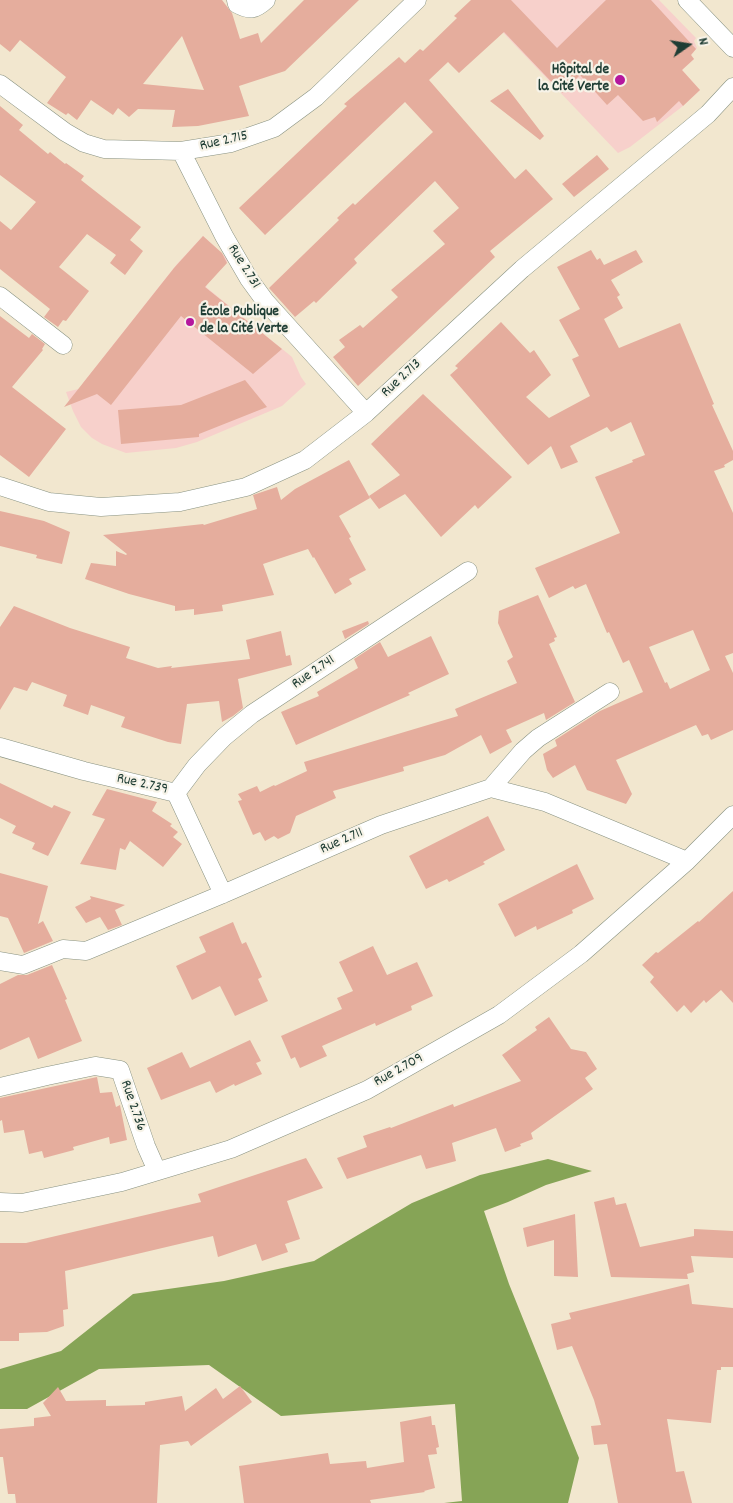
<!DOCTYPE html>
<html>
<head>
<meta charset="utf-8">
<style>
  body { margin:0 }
  #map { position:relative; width:733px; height:1503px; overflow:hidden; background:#f2e7cf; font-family:Dekko,sans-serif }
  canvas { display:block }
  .north { position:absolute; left:663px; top:20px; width:50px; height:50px; -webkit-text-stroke:4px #f7f3e8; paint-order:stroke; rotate:77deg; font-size:14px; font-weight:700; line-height:20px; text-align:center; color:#1f3d34 }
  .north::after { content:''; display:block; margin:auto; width:18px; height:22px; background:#1f3d34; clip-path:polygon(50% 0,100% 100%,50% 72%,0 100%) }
</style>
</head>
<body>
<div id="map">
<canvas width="733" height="1503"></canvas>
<div class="north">N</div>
</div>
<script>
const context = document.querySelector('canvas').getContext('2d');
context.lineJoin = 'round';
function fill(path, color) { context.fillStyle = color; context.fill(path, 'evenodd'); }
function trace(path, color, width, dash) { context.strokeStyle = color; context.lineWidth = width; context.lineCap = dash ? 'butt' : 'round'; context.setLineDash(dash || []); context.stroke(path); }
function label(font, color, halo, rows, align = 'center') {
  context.font = font + ' Dekko,sans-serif'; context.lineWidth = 4.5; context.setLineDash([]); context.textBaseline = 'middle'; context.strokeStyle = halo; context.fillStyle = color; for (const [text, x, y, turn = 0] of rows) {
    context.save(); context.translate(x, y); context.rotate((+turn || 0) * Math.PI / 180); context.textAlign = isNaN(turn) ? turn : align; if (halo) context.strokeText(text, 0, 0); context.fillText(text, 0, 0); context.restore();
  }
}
fill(new Path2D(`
  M472,0H659L696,38L694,41L697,48L691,55L694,59L682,70L700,90L683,106L630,147L618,153Z
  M203,236L229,260L207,284L206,287L292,357L301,377L306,384L282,406L197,442L176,448L126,453L102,444L92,438L81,427L73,411L66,392L87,387L83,383L177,264Z`), '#f7d0cb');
fill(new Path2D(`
  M548,1159L592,1171L546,1185L508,1202L484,1211L509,1284L579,1458L568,1503H444L462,1501L455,1404L281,1416L209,1365L99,1369L27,1409H0V1369L61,1351L133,1294L224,1281L314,1261L412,1203L480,1175Z`), '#86a456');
fill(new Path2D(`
  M0,0H222L232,13L240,39L258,33L261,43L304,0H359L285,71L239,86L249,116L198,126L172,127L175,110L138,109L129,117L118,108L113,115L91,100L77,120L68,113L66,115L47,103L66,77L20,40L10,52L0,44ZM182,36L204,90L143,84Z
  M471,0H511L557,48L606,0H651L696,49L691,55L694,59L682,70L700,90L683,106L679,101L657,122L655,117L643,121L618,95L607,105L580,75L562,93L504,32L459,73L448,62L429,80L515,179L526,169L553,199L490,251L495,257L358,386L333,357L345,347L339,340L360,325L363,328L398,297L391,290L445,244L433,231L459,208L435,181L354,259L357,263L316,303L314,301L295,317L269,288L339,220L337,218L353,203L355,205L433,132L405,102L265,235L239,208L347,106L344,104L399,57L405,63L420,49L423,51L457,18L454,16Z
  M508,89L544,136L540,140L490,101Z
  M0,106L23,125L19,130L48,154L50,152L65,164L66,163L84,176L81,180L141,227L130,240L143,251L125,275L110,263L116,255L87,234L59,267L89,291L66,321L63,320L58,327L44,317L50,309L0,269V221L11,230L36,202L0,175Z
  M597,155L609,169L574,197L562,184Z
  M203,236L222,253L227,263L205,287L282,349L253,374L181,316L111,405L97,394L64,407L174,268Z
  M591,250L597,260L600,258L604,265L636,250L643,262L611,280L620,295L617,297L623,308L604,319L619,348L680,323L714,404L712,405L733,451V460L724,465L725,467L714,471L733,513V653L725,656L733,673V730L711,740L708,734L702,736L696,725L616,760L632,794L626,804L587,790L575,765L553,778L547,770L543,754L557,746L555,740L600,711L643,692L629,660L623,663L609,632L607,633L586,584L575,589L573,586L549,598L535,568L620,533L595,477L633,462L632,460L645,455L631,422L611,432L607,427L570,446L578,462L561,469L551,446L528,465L450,375L458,368L455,366L501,322L530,353L534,350L551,375L526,397L549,418L590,396L572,359L579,356L559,320L580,309L557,267ZM693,630L710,670L670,689L667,682L665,683L649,647Z
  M0,316L29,338L32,334L45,344L42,349L43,350L12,387L66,429L29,477L0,455Z
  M245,380L267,407L199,434V437L121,444L118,410L181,405Z
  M423,394L512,477L478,509L475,505L441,537L405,494L379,509L369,496L400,475L371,444Z
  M349,460L370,498L339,516L351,537L349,538L366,570L349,579L352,584L335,594L314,557L313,558L308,549L263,564L274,595L222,605L223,611L194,615V609L175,611V606L129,594L85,579L91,563L116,566V551L126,555L127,554L103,535L203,524L204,525L257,509L253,495L277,487L281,500L295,489Z
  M0,511L44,521L70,532L62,564L36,558L37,555L0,546Z
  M538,595L557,637L554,638L555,641L549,644L575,702L546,720L544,713L506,730L512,742L490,754L481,735L445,755L403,767L404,771L333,791L336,798L296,816L290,833L278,839L274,836L265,841L260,832L253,835L238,801L242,800L238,794L257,786L260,792L274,785L275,786L307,771L304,762L458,716L455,709L517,683L507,661L513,657L498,623L499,611Z
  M14,606L70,628L130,647L126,658L158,668L172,666L171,668L250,659L246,640L281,631L286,656L290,655L292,665L238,679L243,708L233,716L222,722L219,701L187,704L181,744L168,742L121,727L125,717L91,705L88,715L63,706L67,695L32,682L27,691L14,687L0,710V627Z
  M368,621L369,624L345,639L342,631Z
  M431,636L449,674L408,693L410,695L296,745L281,712L319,696L317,692L358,668L354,659L380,642L388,657Z
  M0,783L52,808L54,805L71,812L48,856L32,849L35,843L12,833L16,826L0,818Z
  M107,789L157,802L152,811L172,824L170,826L178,832L173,837L182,844L163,867L130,841L125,850L120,848L116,870L80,864L105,819L92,815Z
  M488,816L505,850L483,862L485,864L449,882L447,879L426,889L409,856Z
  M577,864L594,899L572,910L573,913L537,930L536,926L515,937L498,904Z
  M0,873L48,886L38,924L43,921L53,941L24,953L8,918L0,916Z
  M733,891V1003L721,990L706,1003L704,1000L691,1013L684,1005L677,1012L650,982L654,977L642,965L656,952L658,953L698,921L699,922Z
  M90,896L125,905L115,910L122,925L108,930L100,917L86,923L75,907L91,899Z
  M233,922L242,944L246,942L262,977L258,979L268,1001L235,1016L220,986L192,1000L176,966L206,952L199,937Z
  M373,946L387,975L417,962L433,996L411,1006L412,1010L376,1026L375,1023L322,1046L327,1056L300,1068L295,1057L291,1059L281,1036L342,1009L337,998L353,991L339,962Z
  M52,965L67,999L65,1000L82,1041L38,1059L29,1037L0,1050V984L18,975H27Z
  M549,1017L571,1049L586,1052L597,1069L585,1078L593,1089L531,1133L533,1139L520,1144L521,1146L505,1152L496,1128L452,1143L456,1161L426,1169L421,1155L347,1179L337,1158L367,1147L363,1136L390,1127L391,1128L453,1104L454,1107L521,1081L502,1055L537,1030L535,1027Z
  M250,1040L261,1061L256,1063L262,1074L235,1086L234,1084L216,1093L210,1081L161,1100L147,1068L182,1052L190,1068Z
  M97,1077L100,1093L112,1092L116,1107L120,1105L127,1140L110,1144L109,1137L73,1147L74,1150L44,1158L42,1151L29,1154L24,1130L4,1133L2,1120L0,1121V1098Z
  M306,1158L323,1188L287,1201L300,1239L285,1244L288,1252L262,1261L256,1244L218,1257L213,1236L65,1271L68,1309L63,1310L64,1326L47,1332L19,1333V1341H0V1243H26L201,1202L198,1194Z
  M614,1197L616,1205L626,1203L640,1247L694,1236V1229L733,1231V1258L691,1256L694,1272L687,1274L688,1279L611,1277L594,1202Z
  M575,1214L578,1277L554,1276V1240L527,1247L523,1228Z
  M689,1284L692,1304L733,1308V1367H721V1370H717L711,1423L667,1419L676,1472L684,1471L692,1503H618L607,1444L594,1445L591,1426L601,1425L594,1400L572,1346L557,1350L551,1324L571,1319L569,1313Z
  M240,1386L252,1402L191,1446L188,1441L160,1445L157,1503H16L15,1494H8L3,1457H0V1429L34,1426V1418L51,1416L43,1403L58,1387L66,1401L106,1400V1406L145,1405V1402L182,1396L185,1411L216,1388L223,1399Z
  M431,1416L432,1425H435L439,1447L436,1448L437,1454L428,1455L435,1488L424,1491L425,1492L370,1500L371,1503H244L239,1466L328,1453L330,1464L366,1461L367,1468L404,1462L400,1422Z`), '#e5ad9d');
const minor = new Path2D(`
  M236,0L237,4C250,11 255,10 266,0
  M687,0L733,48
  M0,84L65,132L84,143L104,149L181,151L231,143L274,128L316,97L417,0
  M181,151L224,236L249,279L265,301L366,413
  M0,296L63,345
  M0,486L49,502L101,507L180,502L246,487L305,460L366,413L522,269L708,114L733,87
  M0,747L84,771L176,793L223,894
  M491,788L523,751L538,738L610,692
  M176,793L197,765L224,737L252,714L468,571
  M0,961L23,965L63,949L86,951L223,894L381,825L491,788L545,802L687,861
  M0,1087L47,1076L95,1066L120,1070L146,1146L157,1171
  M0,1202L22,1203L122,1182L231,1149L367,1090L499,1015L581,954L687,861L733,815`);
trace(minor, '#889282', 19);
trace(minor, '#fff', 18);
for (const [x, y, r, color] of [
  [620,80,6,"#b5179e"],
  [190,322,5,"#b5179e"]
]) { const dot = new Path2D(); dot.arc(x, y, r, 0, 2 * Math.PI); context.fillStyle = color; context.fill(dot); trace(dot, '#f7f3e8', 2); }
label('bold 15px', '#1f3d34', '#f7f3e8', [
  ["Hôpital de",609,71],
  ["la Cité Verte",609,88],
  ["École Publique",200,313,"left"],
  ["de la Cité Verte",200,330,"left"]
], 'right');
label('15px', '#1f3d34', '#f7f3e8', [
  ["Rue 2.715",224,142,-13],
  ["Rue 2.731",243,267,58],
  ["Rue 2.713",402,379,-43],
  ["Rue 2.741",314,673,-34],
  ["Rue 2.739",142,785,13],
  ["Rue 2.711",342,842,-24],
  ["Rue 2.709",399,1071,-29],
  ["Rue 2.736",132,1106,71]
]);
</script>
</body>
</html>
